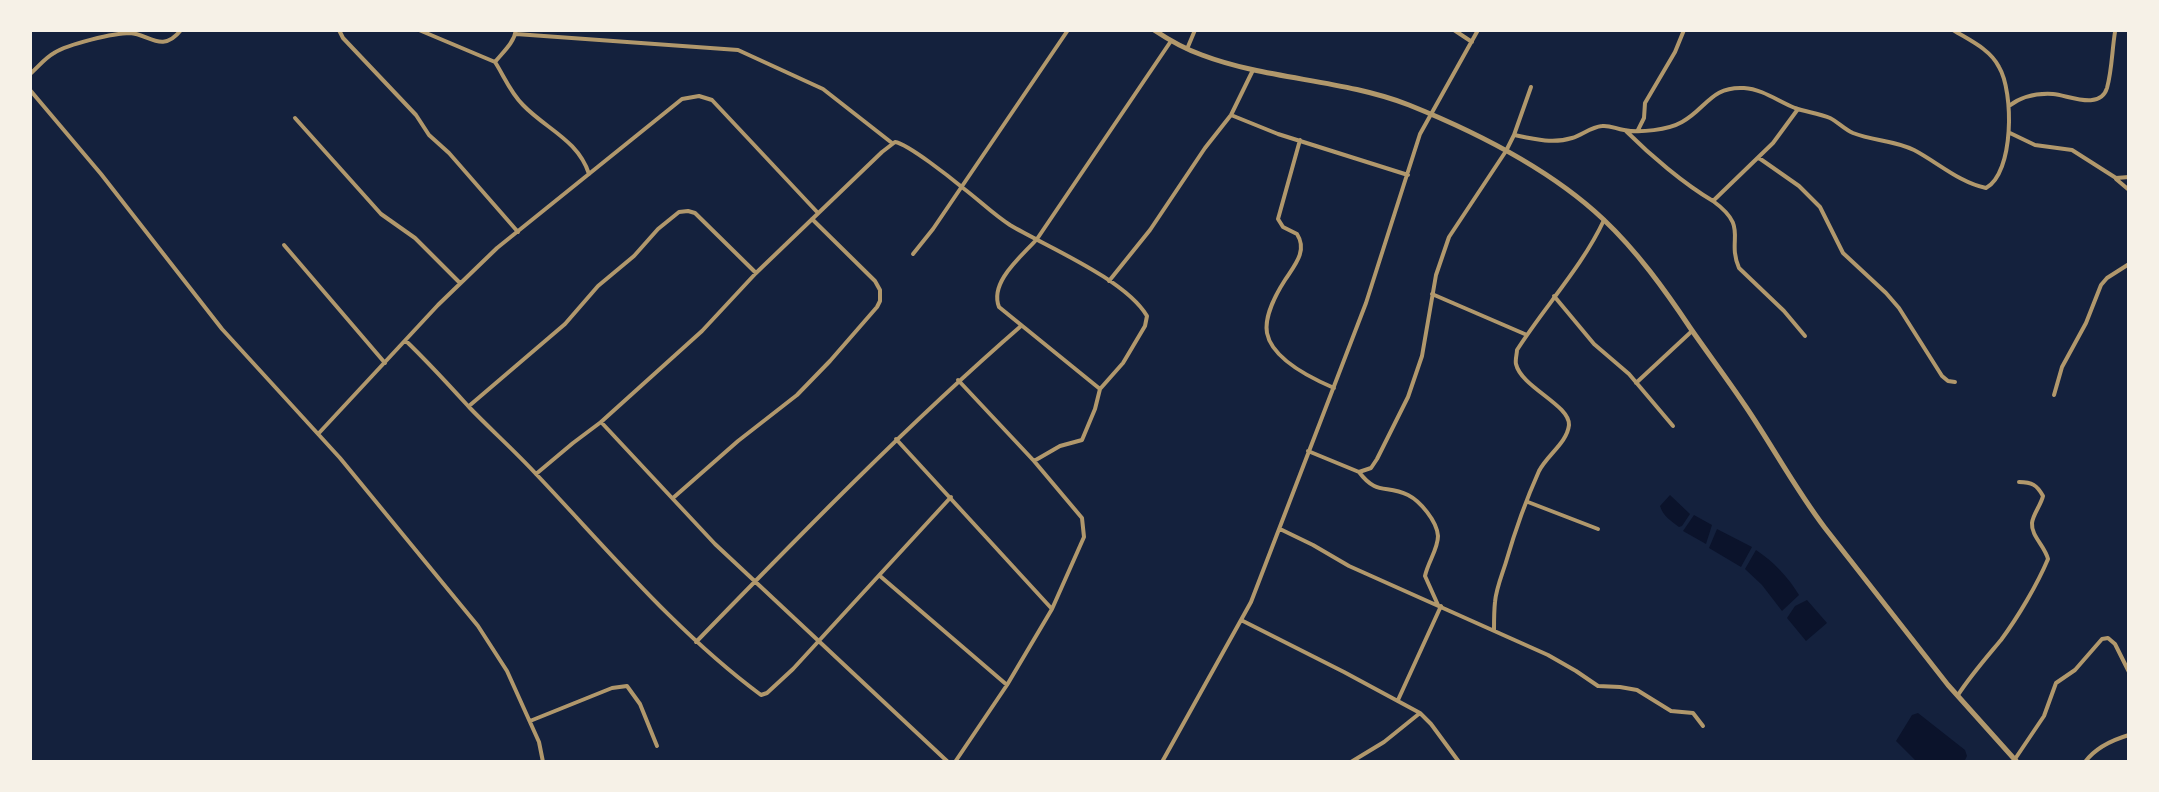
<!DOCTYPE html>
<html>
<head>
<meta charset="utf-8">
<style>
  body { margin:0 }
  #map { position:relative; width:2159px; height:792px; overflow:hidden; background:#14213d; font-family:"Asap Condensed",sans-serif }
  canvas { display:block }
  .frame { position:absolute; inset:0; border:32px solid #f6f1e7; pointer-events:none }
</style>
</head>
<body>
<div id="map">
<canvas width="2159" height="792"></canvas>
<div class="frame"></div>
</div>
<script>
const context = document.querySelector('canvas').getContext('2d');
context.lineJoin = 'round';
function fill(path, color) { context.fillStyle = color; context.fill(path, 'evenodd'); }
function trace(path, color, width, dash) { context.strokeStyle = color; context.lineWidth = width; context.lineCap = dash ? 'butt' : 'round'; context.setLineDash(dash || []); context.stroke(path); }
fill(new Path2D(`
  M1670,495L1690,514L1682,526L1679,527C1671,521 1663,516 1660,506Z
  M1694,515L1712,525L1706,544L1683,531Z
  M1717,529L1752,547L1741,567L1709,548Z
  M1756,550C1773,561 1789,578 1799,595L1782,611L1762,585L1745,569Z
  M1807,600L1827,623L1806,641L1787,618L1795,606Z
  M1918,713L1965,750L1967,756L1964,762H1917L1896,741L1912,715Z`), '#0b132b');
trace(new Path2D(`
  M339,30L343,38L416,115L429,135L449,153L518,232
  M419,30L495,62C504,76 510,92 523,105C546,129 578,140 589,174
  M1454,30L1472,42
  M516,34L738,50L823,89L892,143
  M1187,49L1195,30
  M495,62C503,52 514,43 516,30
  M30,74C38,67 45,58 54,53C68,44 114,33 130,33C149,34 162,54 181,30
  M30,90L101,174L222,329L340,458L478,626L507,671L539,742L543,762
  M2009,106C2022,96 2036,93 2053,94C2068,95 2100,111 2107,88C2112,70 2112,50 2115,32
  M1231,115L1278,134L1408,175
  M295,118L381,214L415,238L460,283
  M1638,130L1644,118L1645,103L1675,52L1684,30
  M1626,131C1650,155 1684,184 1713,201L1773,143L1798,109
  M2010,133L2035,145L2072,150L2116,178L2129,177
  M1514,135L1531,87
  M1300,140L1278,219L1283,227L1297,234C1308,251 1294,266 1285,280C1276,294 1264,317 1267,333C1272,359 1313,379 1334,388
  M1759,158L1799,186L1820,207L1843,253L1886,293L1899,308L1942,376L1948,381L1955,382
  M2116,179L2129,190
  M1713,201C1750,228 1726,238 1739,268L1784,311L1805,336
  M284,245L385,363
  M913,254L933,229L1068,30
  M1109,281L1150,230L1205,148L1231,115L1253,70
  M1432,294L1527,335
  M1554,296L1594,344L1629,374L1673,426
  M406,341C428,362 448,384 469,407C491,430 515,451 537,475C609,551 676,632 761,695L767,693L793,669L951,497
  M1636,383L1692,331
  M1100,389L999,307C989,282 1022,256 1037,239L1171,41
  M2054,395L2062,367L2086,323L2101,285L2107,278L2129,264
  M469,406L565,324L598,286L634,256L658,229L679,212L688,211L695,213L756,273
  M601,422L715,544L948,762
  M319,433L438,305L497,248L682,99L699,96L712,100L818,213
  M896,439L1052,609
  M1308,451L1359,472L1371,468L1377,459L1408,397L1422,356L1436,275L1449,237L1506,151L1514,135C1533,139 1553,144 1572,138C1582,135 1591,127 1602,126C1610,125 1616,129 1624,130C1640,133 1668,130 1682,122C1706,109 1711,86 1744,88C1762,89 1778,101 1795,108C1806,112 1818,113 1830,118C1838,122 1844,129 1853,133C1873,141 1894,140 1914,150C1937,162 1960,183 1986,188C2014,173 2014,92 1999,67C1990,49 1969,40 1953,30
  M1359,472C1377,496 1386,484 1408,495C1420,501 1437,521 1438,536C1438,549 1428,562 1425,576L1438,605
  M536,474L573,443L601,422L702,331L756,273L882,152L895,142C908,144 951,178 963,188C979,200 993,214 1010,225C1047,247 1125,279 1147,316L1145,326L1123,363L1100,389L1095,409L1082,440L1060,446L1034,461
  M673,498L738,441L797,395L830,361L877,307L880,301V290L875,281L812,219
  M1528,502L1598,529
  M1280,529L1313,545L1349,566L1548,655L1576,671L1598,686L1620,687L1637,690L1671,711L1693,713L1703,726
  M880,576L1007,685
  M1241,620L1344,672L1420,713L1431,724L1459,762
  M1494,630C1494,621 1494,611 1495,602C1496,589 1502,575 1506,562C1515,531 1526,500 1539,471C1547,455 1567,443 1569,425C1570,405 1521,387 1516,364C1515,360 1517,354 1517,350C1545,306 1582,267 1604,220
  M696,642C802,533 907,425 1021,326
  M1958,695C1971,675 1986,658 2001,640C2018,617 2037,585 2048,559C2045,546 2031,536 2032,523C2033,514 2041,505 2043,496C2037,485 2032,482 2019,482
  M1398,700L1441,606
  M530,721L612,688L627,686L640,704L657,746
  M2015,759L2044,716L2056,683L2075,670L2102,639L2108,638L2115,644L2129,672
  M955,762L1007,685L1052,609L1084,537L1082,518L1034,461L958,380
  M1162,762L1251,602L1366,303L1420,134L1478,30
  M1351,762L1384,742L1420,713
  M2085,762C2096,747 2112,740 2129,735`), '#b1986c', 4);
trace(new Path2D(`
  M1154,30C1169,40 1185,49 1202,55C1268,80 1342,79 1409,105C1476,132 1550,169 1603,219C1637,251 1665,290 1691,329C1709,355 1728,380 1746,407C1773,447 1796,490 1825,528L1948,685L2017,762`), '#b1986c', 5);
</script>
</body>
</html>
